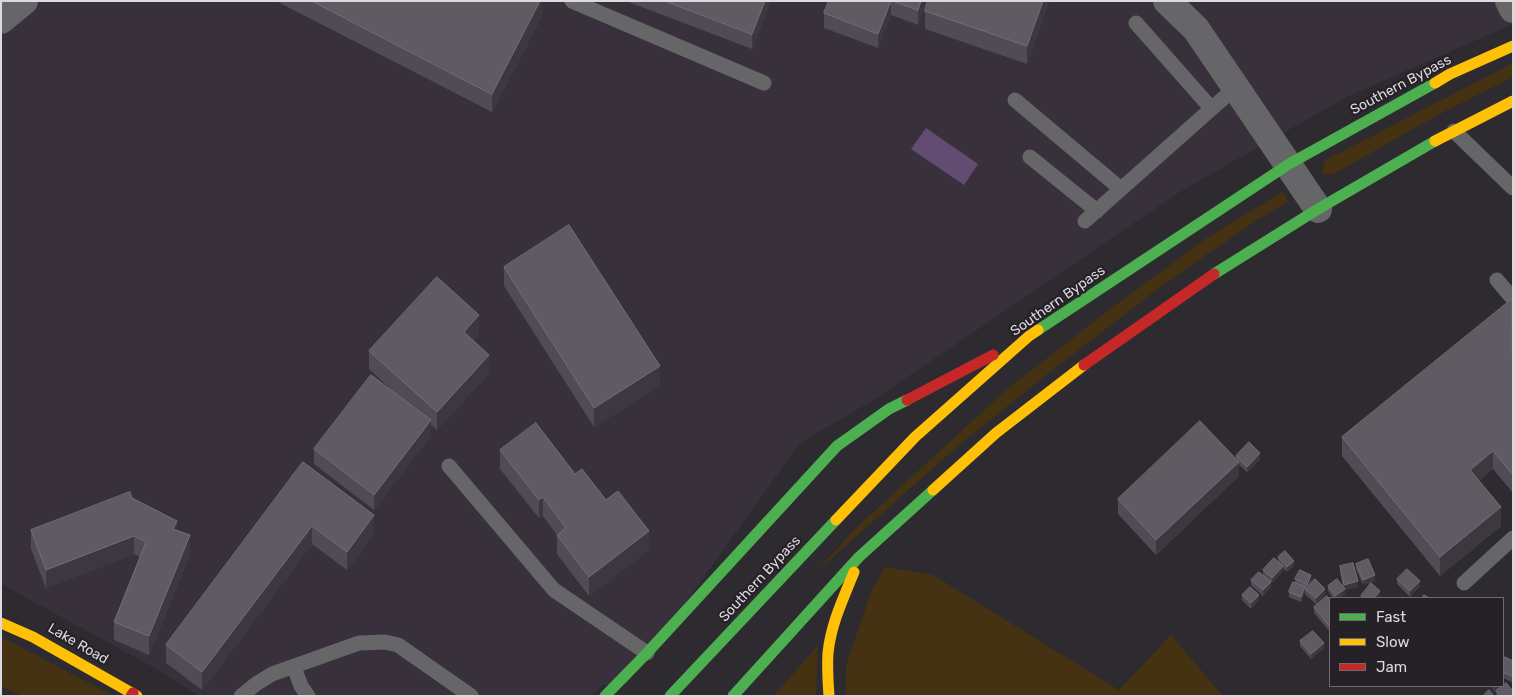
<!DOCTYPE html>
<html>
<head>
<meta charset="utf-8">
<style>
  body { margin:0 }
  #map { position:relative; width:1514px; height:697px; overflow:hidden; background:#2e2b30; font-family:Rubik,sans-serif }
  canvas { display:block }
  .frame { position:absolute; inset:0; border:2px solid #dcdade; pointer-events:none }
  .legend { position:absolute; left:1329px; top:597px; width:175px; height:90px; box-sizing:border-box; background:#252127; border:1px solid #6e6b70; margin:0; padding:6px 9px; list-style:none; font-size:15px; color:#dcdade }
  .legend li { display:flex; align-items:center; gap:10px; height:25px }
  .legend b { width:25px; border:1px solid #6e6b70 }
</style>
</head>
<body>
<div id="map">
<canvas width="1514" height="697"></canvas>
<div class="frame"></div>
<ul class="legend">
<li><b style="height:6px;background:#4caf50"></b>Fast</li>
<li><b style="height:6px;background:#ffc107"></b>Slow</li>
<li><b style="height:6px;background:#c62828"></b>Jam</li>
</ul>
</div>
<script>
const context = document.querySelector('canvas').getContext('2d');
context.lineJoin = 'round';
function fill(path, color) { context.fillStyle = color; context.fill(path, 'evenodd'); }
function trace(path, color, width, dash) { context.strokeStyle = color; context.lineWidth = width; context.lineCap = dash ? 'butt' : 'round'; context.setLineDash(dash || []); context.stroke(path); }
function label(font, color, halo, rows, align = 'center') {
  context.font = font + ' Rubik,sans-serif'; context.lineWidth = 4.5; context.setLineDash([]); context.textBaseline = 'middle'; context.strokeStyle = halo; context.fillStyle = color; for (const [text, x, y, turn = 0] of rows) {
    context.save(); context.translate(x, y); context.rotate((+turn || 0) * Math.PI / 180); context.textAlign = isNaN(turn) ? turn : align; if (halo) context.strokeText(text, 0, 0); context.fillText(text, 0, 0); context.restore();
  }
}
fill(new Path2D(`
  M1,1H1513V24L1346,97L1181,191L875,399L800,443L627,684L602,685L591,696H199L157,669L1,584Z`), '#38313c');
fill(new Path2D(`
  M1513,63V77L1436,116L1332,175L1322,173L1324,161Z
  M1282,192L1286,197L1287,202L1254,222L1167,282L1064,361L959,445L816,572L854,530L1005,391L1109,310L1204,240Z
  M885,567L933,575L1119,690L1171,635L1223,696H846V666L871,592Z
  M1,637L114,696H23L1,686Z
  M818,645L816,696H774Z`), '#443213');
fill(new Path2D(`
  M926,128L978,164L964,185L911,149Z`), '#624c71');
trace(new Path2D(`
  M572,1L764,83
  M1136,23L1211,108
  M1015,100L1121,189
  M1454,131L1513,188
  M1030,157L1097,211
  M1085,221L1236,87
  M1497,280L1513,299
  M449,466L554,590L647,653
  M1464,583L1513,538
  M294,667L301,686L308,696
  M241,696L256,684L272,674L359,643L385,642L398,645L471,696`), '#666567', 15);
trace(new Path2D(`
  M1167,1L1196,29L1318,209
  M1509,1L1513,9
  M1,20L24,1`), '#666567', 28);
trace(new Path2D(`
  M1214,274L1318,209L1435,141
  M1038,330L1289,164L1435,83
  M605,696L647,653L837,446L889,409L907,400
  M670,696L836,520
  M733,696L859,557L933,490`), '#4caf50', 11);
trace(new Path2D(`
  M1435,83L1450,74L1513,46
  M1435,141L1513,101
  M933,490L996,433L1084,365
  M836,520L915,437L1029,336L1038,330
  M1,623L33,637L137,696
  M829,696C828,682 827,667 828,653C831,624 843,599 854,572`), '#ffc107', 11);
trace(new Path2D(`
  M1084,365L1214,274
  M907,400L993,355
  M131,696L133,693`), '#c62828', 11);
fill(new Path2D(`
  M276,1H542V16L492,112Z
  M626,1H771L752,49Z
  M829,1H927L918,25L891,15L878,48L824,28V13Z
  M1049,1L1027,64L925,29V11Z
  M504,267L660,385L594,427L504,286Z
  M1513,300V493L1493,469L1479,481L1501,526L1440,576L1342,456V437Z
  M479,334L473,341L489,373L437,430L431,425V435L374,510L314,464V449L395,393L369,369V351Z
  M500,450L575,474L606,500L649,550L589,596L557,554V535L543,516L539,518L500,469Z
  M1236,456L1260,459L1247,472L1239,465V476L1156,555L1118,514V499L1236,458Z
  M303,462L374,534L347,570L312,544L202,690L166,663V645Z
  M132,498L177,530L190,554L149,655L114,640V622L140,557L134,554L46,588L31,549V530Z
  M1278,557L1294,566L1287,572L1283,568V571L1272,583L1271,582V587L1263,596L1251,585V580L1263,575V570L1278,562Z
  M1356,564L1375,581L1363,585L1356,569Z
  M1340,566L1358,587L1345,590V594L1339,598H1333L1328,591V586L1343,587L1340,572Z
  M1295,579L1311,580L1310,584L1325,594L1316,604L1305,594V589V591L1301,602L1289,597V592L1295,583Z
  M1397,579L1420,586L1410,597L1397,584Z
  M1242,595L1259,600L1251,609L1242,600Z
  M1330,600V632L1314,613V607Z
  M1300,641L1324,648L1311,659L1300,646Z
  M1513,661V680L1512,682L1503,678V663Z
  M1503,685L1513,696H1496L1497,691L1494,692L1492,686Z`), '#504b54');
fill(new Path2D(`
  M540,1H542V16L492,112V94Z
  M765,1H771L752,49V34Z
  M891,1V15L878,48V34Z
  M921,1H927L918,25V10Z
  M1043,1H1049L1027,64V46Z
  M479,315V334L464,351V332Z
  M489,355V373L437,430V412Z
  M660,366V385L594,427V408Z
  M431,420V435L374,510V495Z
  M1493,451V469L1470,488V470Z
  M1260,453V459L1247,472V467Z
  M1239,462V476L1156,555V540Z
  M543,497V516L539,518V500Z
  M1501,507V526L1440,576V557Z
  M374,515V534L347,570V552Z
  M177,521V540L173,529Z
  M312,526V544L202,690V672Z
  M649,531V550L589,596V577Z
  M190,535V554L149,655V636Z
  M134,536V554L46,588V570Z
  M1294,561V566L1287,572V567Z
  M1283,566V571L1272,583V578Z
  M1311,575V580L1307,590V585Z
  M1375,575V581L1363,585V580Z
  M1358,581V587L1345,590V594L1339,598H1335V596L1344,589V585Z
  M1420,581V586L1410,597V591Z
  M1271,582V587L1263,596V590Z
  M1305,586V591L1301,602V597Z
  M1325,589V594L1316,604V598Z
  M1380,591V596L1378,598H1374Z
  M1259,595V600L1251,609V603Z
  M1324,643V648L1311,659V654Z
  M1503,684V689L1494,692V687L1497,686H1503Z`), '#3c3840');
const building = new Path2D(`
  M312,1H540L492,94Z
  M665,1H765L752,34Z
  M829,1H891L878,34L824,13Z
  M893,1H921L918,10Z
  M928,1H1043L1027,46L925,11Z
  M569,225L660,366L594,408L504,267Z
  M437,277L479,315L464,332L489,355L437,412L369,351Z
  M1512,299L1513,475L1493,451L1470,470L1501,507L1440,557L1342,437Z
  M371,375L431,420L374,495L314,449Z
  M1200,421L1239,462L1156,540L1118,499Z
  M536,423L575,474L582,469L606,500L618,491L649,531L589,577L557,535L566,528L543,497L539,500L500,450Z
  M1249,442L1260,453L1247,467L1236,456Z
  M303,462L374,515L347,552L312,526L202,672L166,645Z
  M130,492L132,498L177,521L173,529L190,535L149,636L114,622L146,542L134,536L46,570L31,530Z
  M1285,551L1294,561L1287,567L1278,557Z
  M1274,558L1283,566L1272,578L1263,570Z
  M1368,559L1375,575L1363,580L1356,564Z
  M1353,563L1358,581L1344,585L1340,566Z
  M1407,569L1420,581L1410,591L1397,579Z
  M1300,570L1311,575L1307,585L1295,579Z
  M1259,572L1271,582L1263,590L1251,580Z
  M1315,579L1325,589L1316,598L1305,589Z
  M1337,579L1345,589L1335,596L1328,586Z
  M1293,582L1305,586L1301,597L1289,592Z
  M1371,583L1380,591L1374,598H1363L1361,596Z
  M1250,587L1259,595L1251,603L1242,595Z
  M1424,595L1429,598H1422Z
  M1327,596L1330,600V627L1314,607Z
  M1313,631L1324,643L1311,654L1300,641Z
  M1505,657L1513,661V675L1512,676L1503,672V663Z
  M1506,683L1513,691V696H1500L1496,691Z
  M1489,690L1494,696H1483Z`);
fill(building, '#605a63');
trace(building, '#736e76', 1);
label('14px', '#dcdade', '#252127', [
  ["Southern Bypass",1401,85,-28],
  ["Southern Bypass",1058,301,-35],
  ["Southern Bypass",760,579,-47],
  ["Lake Road",78,644,30]
]);
</script>
</body>
</html>
